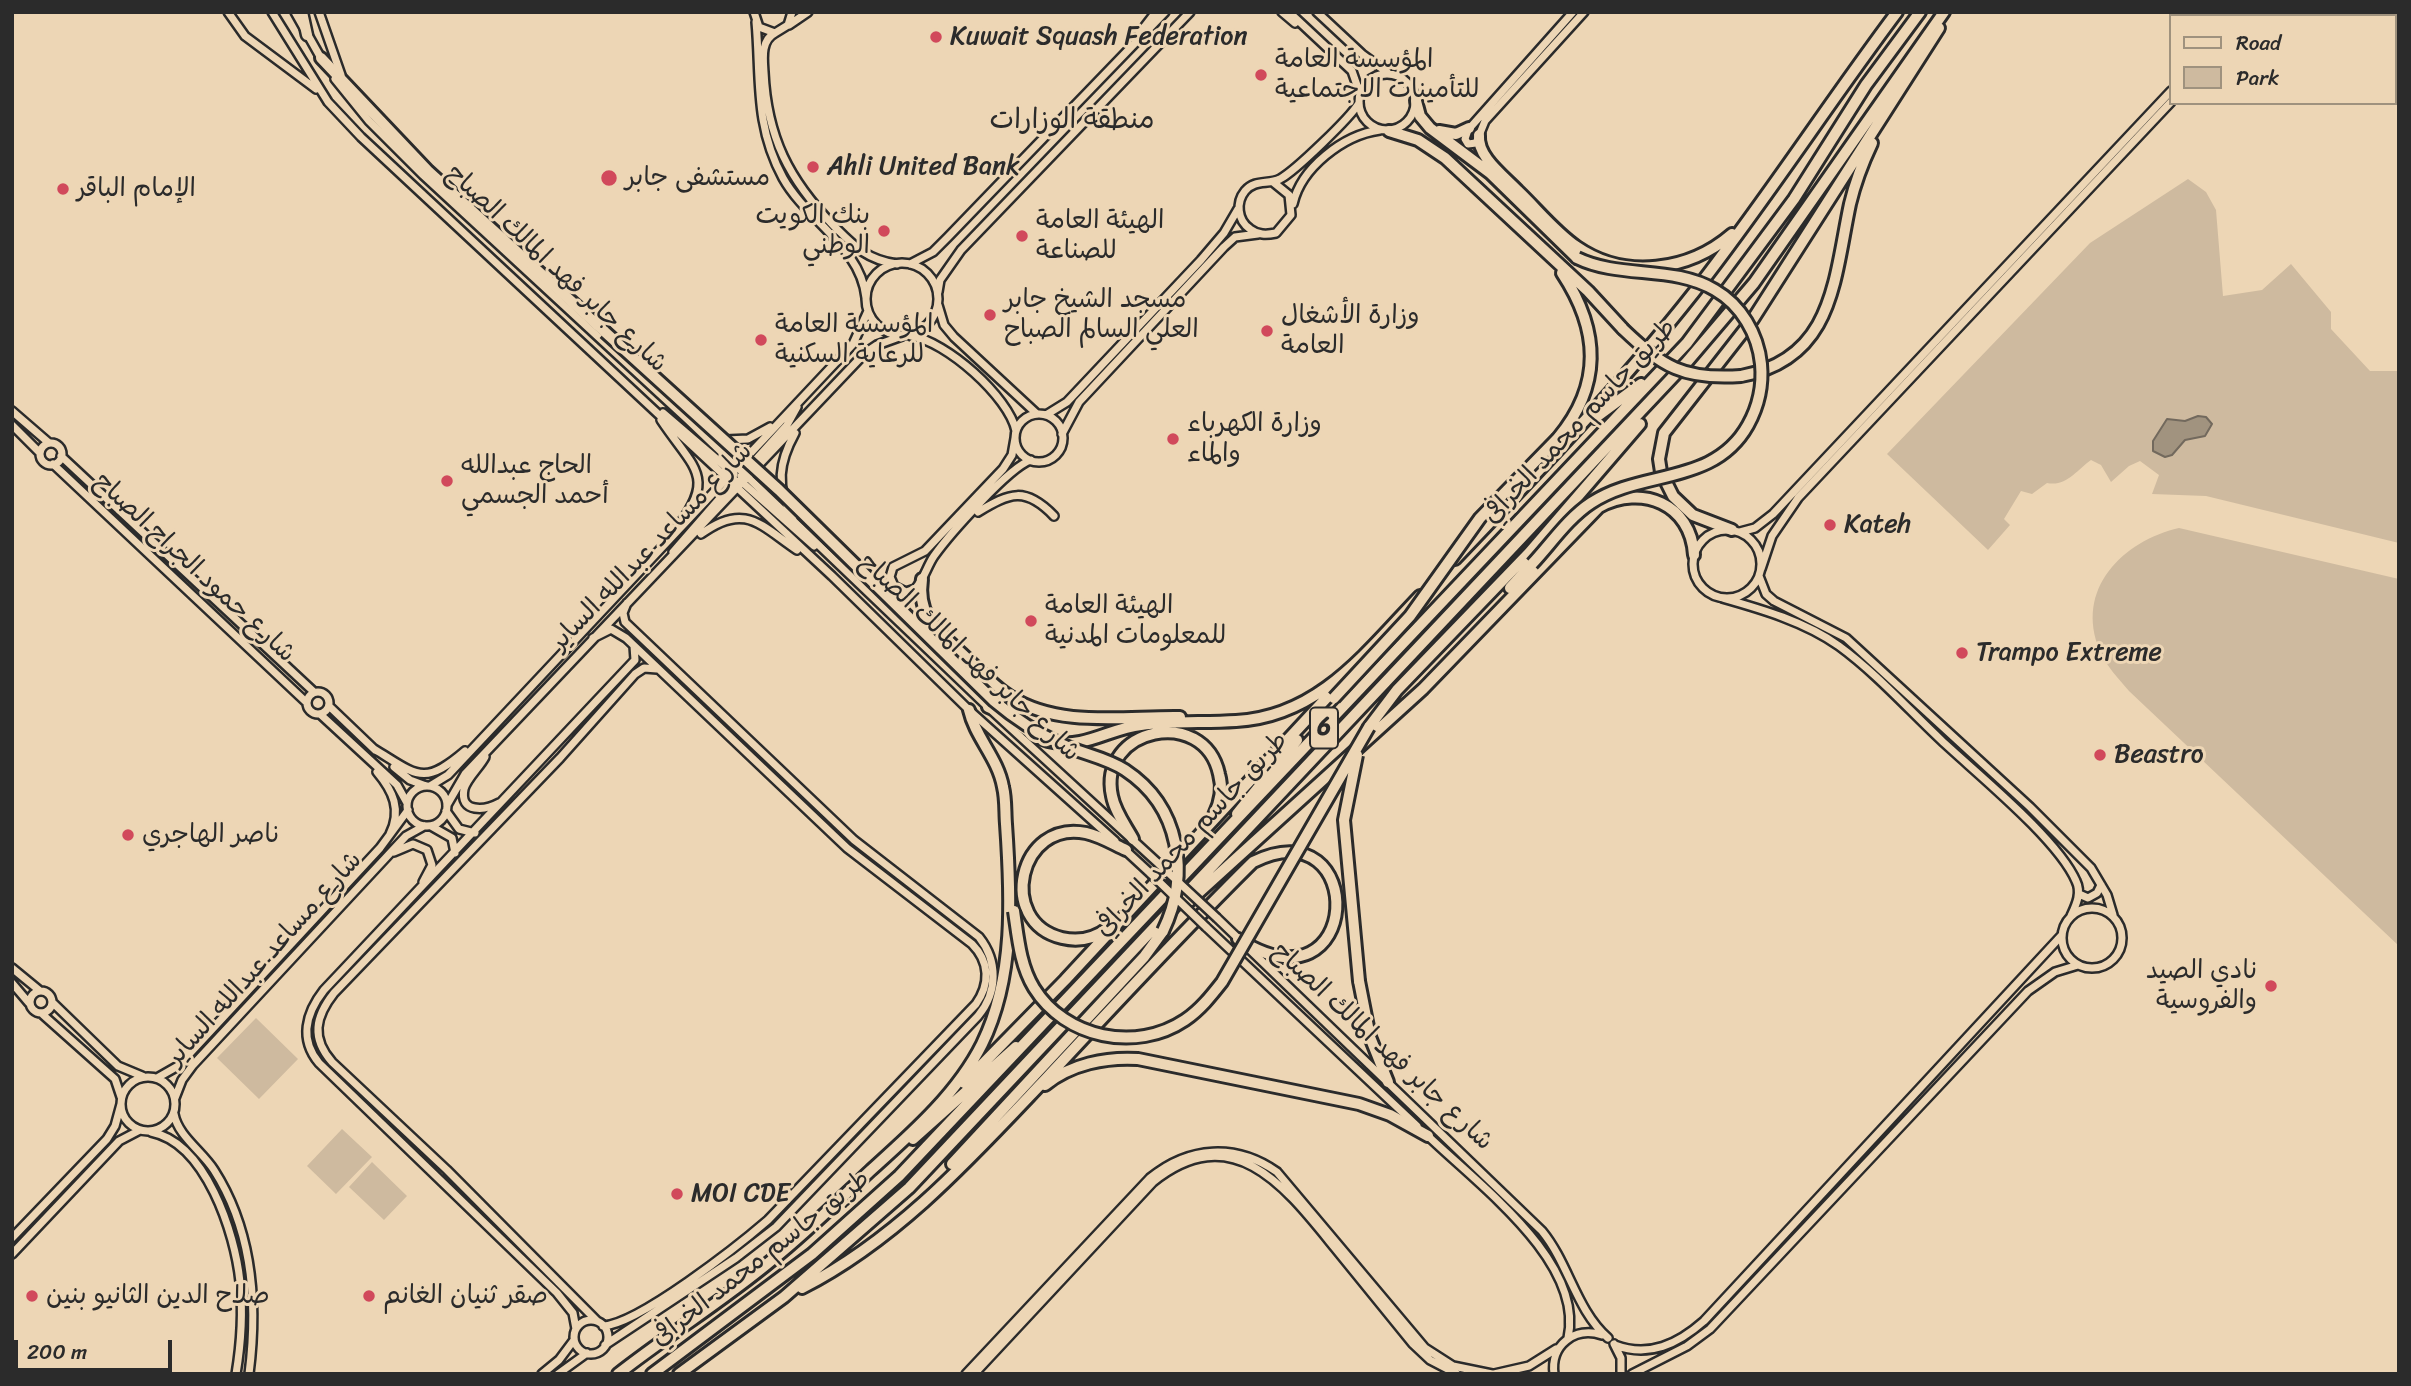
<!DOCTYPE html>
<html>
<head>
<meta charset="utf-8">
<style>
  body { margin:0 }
  #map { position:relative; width:2411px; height:1386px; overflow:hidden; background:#edd6b5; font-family:Sriracha,sans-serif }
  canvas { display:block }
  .frame { position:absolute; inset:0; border:14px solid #2b2b2b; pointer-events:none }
  .legend { position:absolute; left:2169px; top:14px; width:228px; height:91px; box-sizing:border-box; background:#edd6b5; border:2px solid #9f927e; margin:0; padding:9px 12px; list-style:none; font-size:21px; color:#2b2b2b }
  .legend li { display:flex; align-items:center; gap:14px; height:35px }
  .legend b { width:35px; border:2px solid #9f927e }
  .scale { position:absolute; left:14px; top:1340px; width:158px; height:32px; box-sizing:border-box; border:4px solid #2b2b2b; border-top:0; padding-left:9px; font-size:21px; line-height:24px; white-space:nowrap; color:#2b2b2b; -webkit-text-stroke:5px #edd6b5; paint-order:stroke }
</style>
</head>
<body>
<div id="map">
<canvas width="2411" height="1386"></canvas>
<div class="frame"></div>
<ul class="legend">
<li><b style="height:9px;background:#edd6b5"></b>Road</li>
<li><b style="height:19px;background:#ceba9f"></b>Park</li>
</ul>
<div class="scale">200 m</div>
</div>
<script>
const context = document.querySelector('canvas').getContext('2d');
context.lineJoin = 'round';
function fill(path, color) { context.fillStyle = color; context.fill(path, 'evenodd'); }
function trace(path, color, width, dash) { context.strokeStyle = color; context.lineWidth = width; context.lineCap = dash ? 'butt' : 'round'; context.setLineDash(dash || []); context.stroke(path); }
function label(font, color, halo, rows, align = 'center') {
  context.font = font + ' Sriracha,"Playpen Sans Arabic",sans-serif'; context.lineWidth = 6; context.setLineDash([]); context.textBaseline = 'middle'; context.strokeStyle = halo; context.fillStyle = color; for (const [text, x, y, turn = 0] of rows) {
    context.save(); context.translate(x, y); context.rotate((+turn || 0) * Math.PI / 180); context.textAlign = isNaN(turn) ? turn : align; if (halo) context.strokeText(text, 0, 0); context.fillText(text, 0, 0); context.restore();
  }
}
fill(new Path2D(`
  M2188,179L2206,192L2216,210L2223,296L2262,290L2291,264L2331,312V329L2370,371H2399V543L2206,496L2152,494L2159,475L2140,461L2129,466L2111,482L2101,465L2091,460C2077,470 2066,487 2047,483L2032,494L2021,491L2004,519L2010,525L1988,550L1887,454L2090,243Z
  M2179,528L2399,579V946L2129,691C2119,679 2106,666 2100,651C2074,589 2123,541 2179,528Z
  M256,1018L298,1059L259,1099L217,1058Z
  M342,1129L372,1157L336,1194L307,1166Z
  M372,1162L407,1196L384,1220L349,1187Z`), '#ceba9f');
const water = new Path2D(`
  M2198,416L2206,417L2212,424L2205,436L2185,440L2172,455L2165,457L2153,451V441L2167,419L2185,421Z`);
fill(water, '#a1937f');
trace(water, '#72695d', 2);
const tertiary = new Path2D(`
  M228,12L245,36L316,89
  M272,12L328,102L361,137L832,576L969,710L1115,841
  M295,12L322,60
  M319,12L341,75
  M754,12L759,27L775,33L788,25L792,12
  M1282,12L1295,23
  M1289,12L1352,71L1360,94
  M1317,12L1362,54L1388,73
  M1573,12L1468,130L1465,139L1468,144L1476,143L1485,121L1584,12
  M2241,16L2245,12
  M2253,16L2256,12
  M756,22C761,77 754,125 783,178C807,221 861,247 866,298
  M789,25L808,12
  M775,33C761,40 763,58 764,72C767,137 789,180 834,226C854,246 867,260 897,264
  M1139,34L1156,12
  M1359 102a28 28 0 1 1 56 0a28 28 0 1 1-56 0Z
  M335,79L369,121L423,175L688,420L988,707L1160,865
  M1273,182L1289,195L1291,215L1276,233C1266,235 1258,235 1250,229C1237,220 1236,202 1245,191C1255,179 1268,185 1280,179C1295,171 1350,118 1359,103
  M1293,204C1301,168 1343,135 1380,130
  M866 299a36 36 0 1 1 72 0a36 36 0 1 1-72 0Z
  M910,264L933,252L948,237L1165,12
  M938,292L940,280L961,250L1190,12
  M938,305L944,325L954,337L1037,414
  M911,336C946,341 1009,397 1016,431
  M12,411L49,443
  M663,413L734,474
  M1015 438a24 24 0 1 1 48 0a24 24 0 1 1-48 0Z
  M1046,415L1067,402L1201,260L1224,233L1238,209
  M661,420C695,471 718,476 673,533
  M12,425L40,453
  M1062,434L1079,402L1224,247L1235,237L1258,234
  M1015,438L1012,455L1003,469L925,551L893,567L890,577L894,586L906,592L915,589C924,580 927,566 934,556C949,535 1009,467 1031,460
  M726,440L748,439L770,427
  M40 454a11 11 0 1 1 22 0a11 11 0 1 1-22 0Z
  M61,456L314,692
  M53,464L306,702
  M741,476L787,425L797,407
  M729,479L743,483L814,546
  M978,512C1010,493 1025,486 1054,516
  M793,517C775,487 779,462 795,433
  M1693 564a34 34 0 1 1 68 0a34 34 0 1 1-68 0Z
  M1740,532L1755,528L1773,514L2171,91
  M701,534C745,502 760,525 797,550
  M673,552L734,482
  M1761,569L1772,536L1798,498L2171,102
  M1759,576L1766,594L1774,601L1846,638L2030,807L2091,868L2107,895L2113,915
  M1722,598C1761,609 1806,622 1839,646C1876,673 1908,709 1941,740C1976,773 2058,839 2076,881C2082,893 2076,905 2071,916
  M593,638L611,629L626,638L847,848L972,944C990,962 990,984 976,1004L768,1220C739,1245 639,1324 603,1326
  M307 703a11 11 0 1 1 22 0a11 11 0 1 1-22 0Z
  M329,706L375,750
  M320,714L397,785L407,803
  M374,749C417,775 423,787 465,751
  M485,757C480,767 467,778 464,789C459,814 486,810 499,803
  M394,767L410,780L426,786
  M377,772C393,791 402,810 390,834
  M430,786L448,775L853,344L868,311
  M407 806a20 20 0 1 1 40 0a20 20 0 1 1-40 0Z
  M447,805L465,774L865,353L877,345L902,336
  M446,811L459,829L475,833
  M431,826L452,838L455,853
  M1124,849L1151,874
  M394,852L413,844L427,850L432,865L423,882
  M2079,894L2088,898L2097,893L2101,885
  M2062 938a30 30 0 1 1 60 0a30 30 0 1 1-60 0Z
  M1217,918L1542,1231C1569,1264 1576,1310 1608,1338
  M1206,927L1417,1126
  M12,968L40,991
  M12,983L29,1003
  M30 1002a11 11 0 1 1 22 0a11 11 0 1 1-22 0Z
  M52,1002L118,1066L142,1076
  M41,1013L115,1079L121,1097
  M121 1104a27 27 0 1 1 54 0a27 27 0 1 1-54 0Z
  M157,1078L178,1066L380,848L408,810
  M175,1098L182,1080L193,1065L406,836L424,826
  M174,1114C178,1136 202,1151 214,1170C253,1231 258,1304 249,1374
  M151,1132C206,1143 235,1233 240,1282C243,1312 241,1344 236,1374
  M1426,1134C1476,1183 1585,1261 1568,1338
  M12,1238L107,1139L115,1126L121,1104
  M12,1254L119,1141L140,1130
  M574 1337a17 17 0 1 1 34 0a17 17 0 1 1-34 0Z
  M597,1321L447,1170L332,1062C311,1038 315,1017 334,993L560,758L635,674L644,668L657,669
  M576,1329L573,1313L557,1293L319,1063C299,1039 306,1013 324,990L635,660L634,646
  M1614,1344L1621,1358V1374
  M605,1345L736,1258L776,1227L978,1016C998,992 998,961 979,937L854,840L625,622L623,613L627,603
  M1615,1345C1649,1358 1678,1344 1704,1321L2062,935
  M542,1374L559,1360L574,1340
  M558,1374L587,1353
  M966,1374L1150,1178C1189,1146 1236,1143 1277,1172L1425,1348L1453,1366L1492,1374
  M974,1374L1153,1182C1234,1117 1287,1189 1335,1248C1361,1280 1387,1312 1413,1344L1430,1360L1457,1374
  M1494,1374L1529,1366L1556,1349
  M1554,1374C1550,1345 1575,1326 1602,1335
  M1632,1374L1687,1346L1710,1329L2028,991L2055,972L2078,965`);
const primary = new Path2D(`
  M302,12L307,35`);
const motorway = new Path2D(`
  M321,58L428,171L605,332
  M1416,101L1420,116L1430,128L1490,173L1577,258
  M1389,131L1418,140L1445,158L1588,291L1623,329
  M1439,131L1456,134L1469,128
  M1479,135C1477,157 1504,176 1518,191C1537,209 1555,232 1577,247C1625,280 1689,271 1732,234
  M1741,376C1834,359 1834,279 1850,204C1855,183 1863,162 1872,143
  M1595,418L1641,384
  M1558,438C1603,384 1599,329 1562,273
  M1732,530L1693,515L1673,496L1661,472L1659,459L1664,433L1753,319L1939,28
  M1455,559C1538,472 1621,385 1695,291C1766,200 1828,104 1897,12
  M922,579C917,614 935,628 959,651C976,666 991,685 1011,697C1059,728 1125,716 1180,717
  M1510,588L1532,564
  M988,707C1012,715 1027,737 1053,742C1084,749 1111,728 1141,725C1172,721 1205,723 1236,721C1319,717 1367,651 1420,596
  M1369,727L1397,690L1529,553L1640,424
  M1237,814L1297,740
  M1133,839C1126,826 1115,812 1112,796C1097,728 1204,705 1219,774C1223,788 1221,801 1214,815
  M1186,904L1423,689L1599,507C1642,484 1691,504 1694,555
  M1108,928C1095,938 1079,942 1062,938C996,922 1019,819 1086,833C1100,836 1113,844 1126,850
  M1359,981L1370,1037L1388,1082
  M964,1083L1065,980L1332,692
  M1045,1085C1071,1064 1106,1057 1138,1059L1359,1104L1390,1115L1428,1136
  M913,1139L1016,1047
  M952,1164L1144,957L1163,931
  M802,1288C896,1240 969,1160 1040,1085C1110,1010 1180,934 1253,862C1369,805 1364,1019 1238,939
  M618,1374C669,1334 723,1301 772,1260C807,1232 838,1201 870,1171C911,1134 957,1094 982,1044C1015,977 1011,896 1006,824C1005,812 1006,799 1003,787C998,758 975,737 969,710
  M652,1374L812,1254L899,1176L1687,343L1794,199L1866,85L1920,12
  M679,1374L784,1297L909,1188L1686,363L1754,283L1944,12`);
trace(tertiary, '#2b2b2b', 12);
trace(primary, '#2b2b2b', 15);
trace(motorway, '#2b2b2b', 16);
trace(tertiary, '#edd6b5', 7);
trace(primary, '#edd6b5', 10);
trace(motorway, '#edd6b5', 10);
const tertiaryBridge = new Path2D(`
  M1160,865L1217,918
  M1151,874L1206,927`);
const motorwayBridge = new Path2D(`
  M1623,329C1663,367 1683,380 1741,376
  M605,332L779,490L994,701C1014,718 1037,733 1061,744C1082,754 1105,757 1125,770C1181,807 1190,875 1163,931
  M1532,564C1550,545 1568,518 1591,503C1642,469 1714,486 1748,425C1758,407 1763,385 1761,364C1758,334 1741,305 1715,290C1673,265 1620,279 1577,258
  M1334,698L1410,616L1480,518L1558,438
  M1357,755L1344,820L1359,981
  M1014,911C1018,938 1020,965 1034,988C1065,1038 1136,1053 1185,1020C1200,1010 1211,996 1222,982L1369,727`);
trace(tertiaryBridge, '#2b2b2b', 12, []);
trace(motorwayBridge, '#2b2b2b', 16, []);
trace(tertiaryBridge, '#edd6b5', 7);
trace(motorwayBridge, '#edd6b5', 10);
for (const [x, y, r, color] of [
  [936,37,7,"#d1495b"],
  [1261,75,7,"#d1495b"],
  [813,167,7,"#d1495b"],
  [609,178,9,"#d1495b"],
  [63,189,7,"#d1495b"],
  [884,231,7,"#d1495b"],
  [1022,236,7,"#d1495b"],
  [990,315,7,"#d1495b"],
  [1267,331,7,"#d1495b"],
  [761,340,7,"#d1495b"],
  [1173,439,7,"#d1495b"],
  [447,481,7,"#d1495b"],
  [1830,525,7,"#d1495b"],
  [1031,621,7,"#d1495b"],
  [1962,653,7,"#d1495b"],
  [2100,755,7,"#d1495b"],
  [128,835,7,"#d1495b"],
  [2271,986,7,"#d1495b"],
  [677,1194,7,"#d1495b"],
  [32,1296,7,"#d1495b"],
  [369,1296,7,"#d1495b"]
]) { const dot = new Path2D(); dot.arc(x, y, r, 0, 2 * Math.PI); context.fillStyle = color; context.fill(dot); trace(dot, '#edd6b5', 2.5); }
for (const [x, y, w] of [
  [1324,728,28]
]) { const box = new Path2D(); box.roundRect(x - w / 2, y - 20.5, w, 41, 5); context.fillStyle = '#edd6b5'; context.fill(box); trace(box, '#2b2b2b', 2); }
label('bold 24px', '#2b2b2b', null, [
  ["6",1324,728]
]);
label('26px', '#2b2b2b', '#edd6b5', [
  ["Kuwait Squash Federation",950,37],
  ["المؤسسة العامة",1275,60],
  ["للتأمينات الاجتماعية",1275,90],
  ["Ahli United Bank",827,167],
  ["مستشفى جابر",625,178],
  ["الإمام الباقر",77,189],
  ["بنك الكويت",870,216,"right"],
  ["الوطني",870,246,"right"],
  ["الهيئة العامة",1036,221],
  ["للصناعة",1036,251],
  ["مسجد الشيخ جابر",1004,300],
  ["العلي السالم الصباح",1004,330],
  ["وزارة الأشغال",1281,316],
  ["العامة",1281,346],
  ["المؤسسة العامة",775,325],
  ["للرعاية السكنية",775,355],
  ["وزارة الكهرباء",1187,424],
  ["والماء",1187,454],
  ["الحاج عبدالله",461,466],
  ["أحمد الجسمي",461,496],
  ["Kateh",1844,525],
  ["الهيئة العامة",1045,606],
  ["للمعلومات المدنية",1045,636],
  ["Trampo Extreme",1976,653],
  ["Beastro",2114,755],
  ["ناصر الهاجري",142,835],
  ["نادي الصيد",2257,971,"right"],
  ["والفروسية",2257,1001,"right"],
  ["MOI CDE",691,1194],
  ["صلاح الدين الثانيو بنين",46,1296],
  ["صقر ثنيان الغانم",383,1296]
], 'left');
label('26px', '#2b2b2b', '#edd6b5', [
  ["شارع جابر فهد المالك الصباح",556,269,43],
  ["طريق جاسم محمد الخرافي",1580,422,-47],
  ["شارع مساعد عبدالله الساير",652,547,-46],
  ["شارع حمود الجراح الصباح",194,568,43],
  ["شارع جابر فهد المالك الصباح",969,658,43],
  ["طريق جاسم محمد الخرافي",1192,835,-47],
  ["شارع مساعد عبدالله الساير",265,959,-48],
  ["شارع جابر فهد المالك الصباح",1382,1047,43],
  ["طريق جاسم محمد الخرافي",761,1259,-38]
]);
label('28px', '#2b2b2b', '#edd6b5', [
  ["منطقة الوزارات",1072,121]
]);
</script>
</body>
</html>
